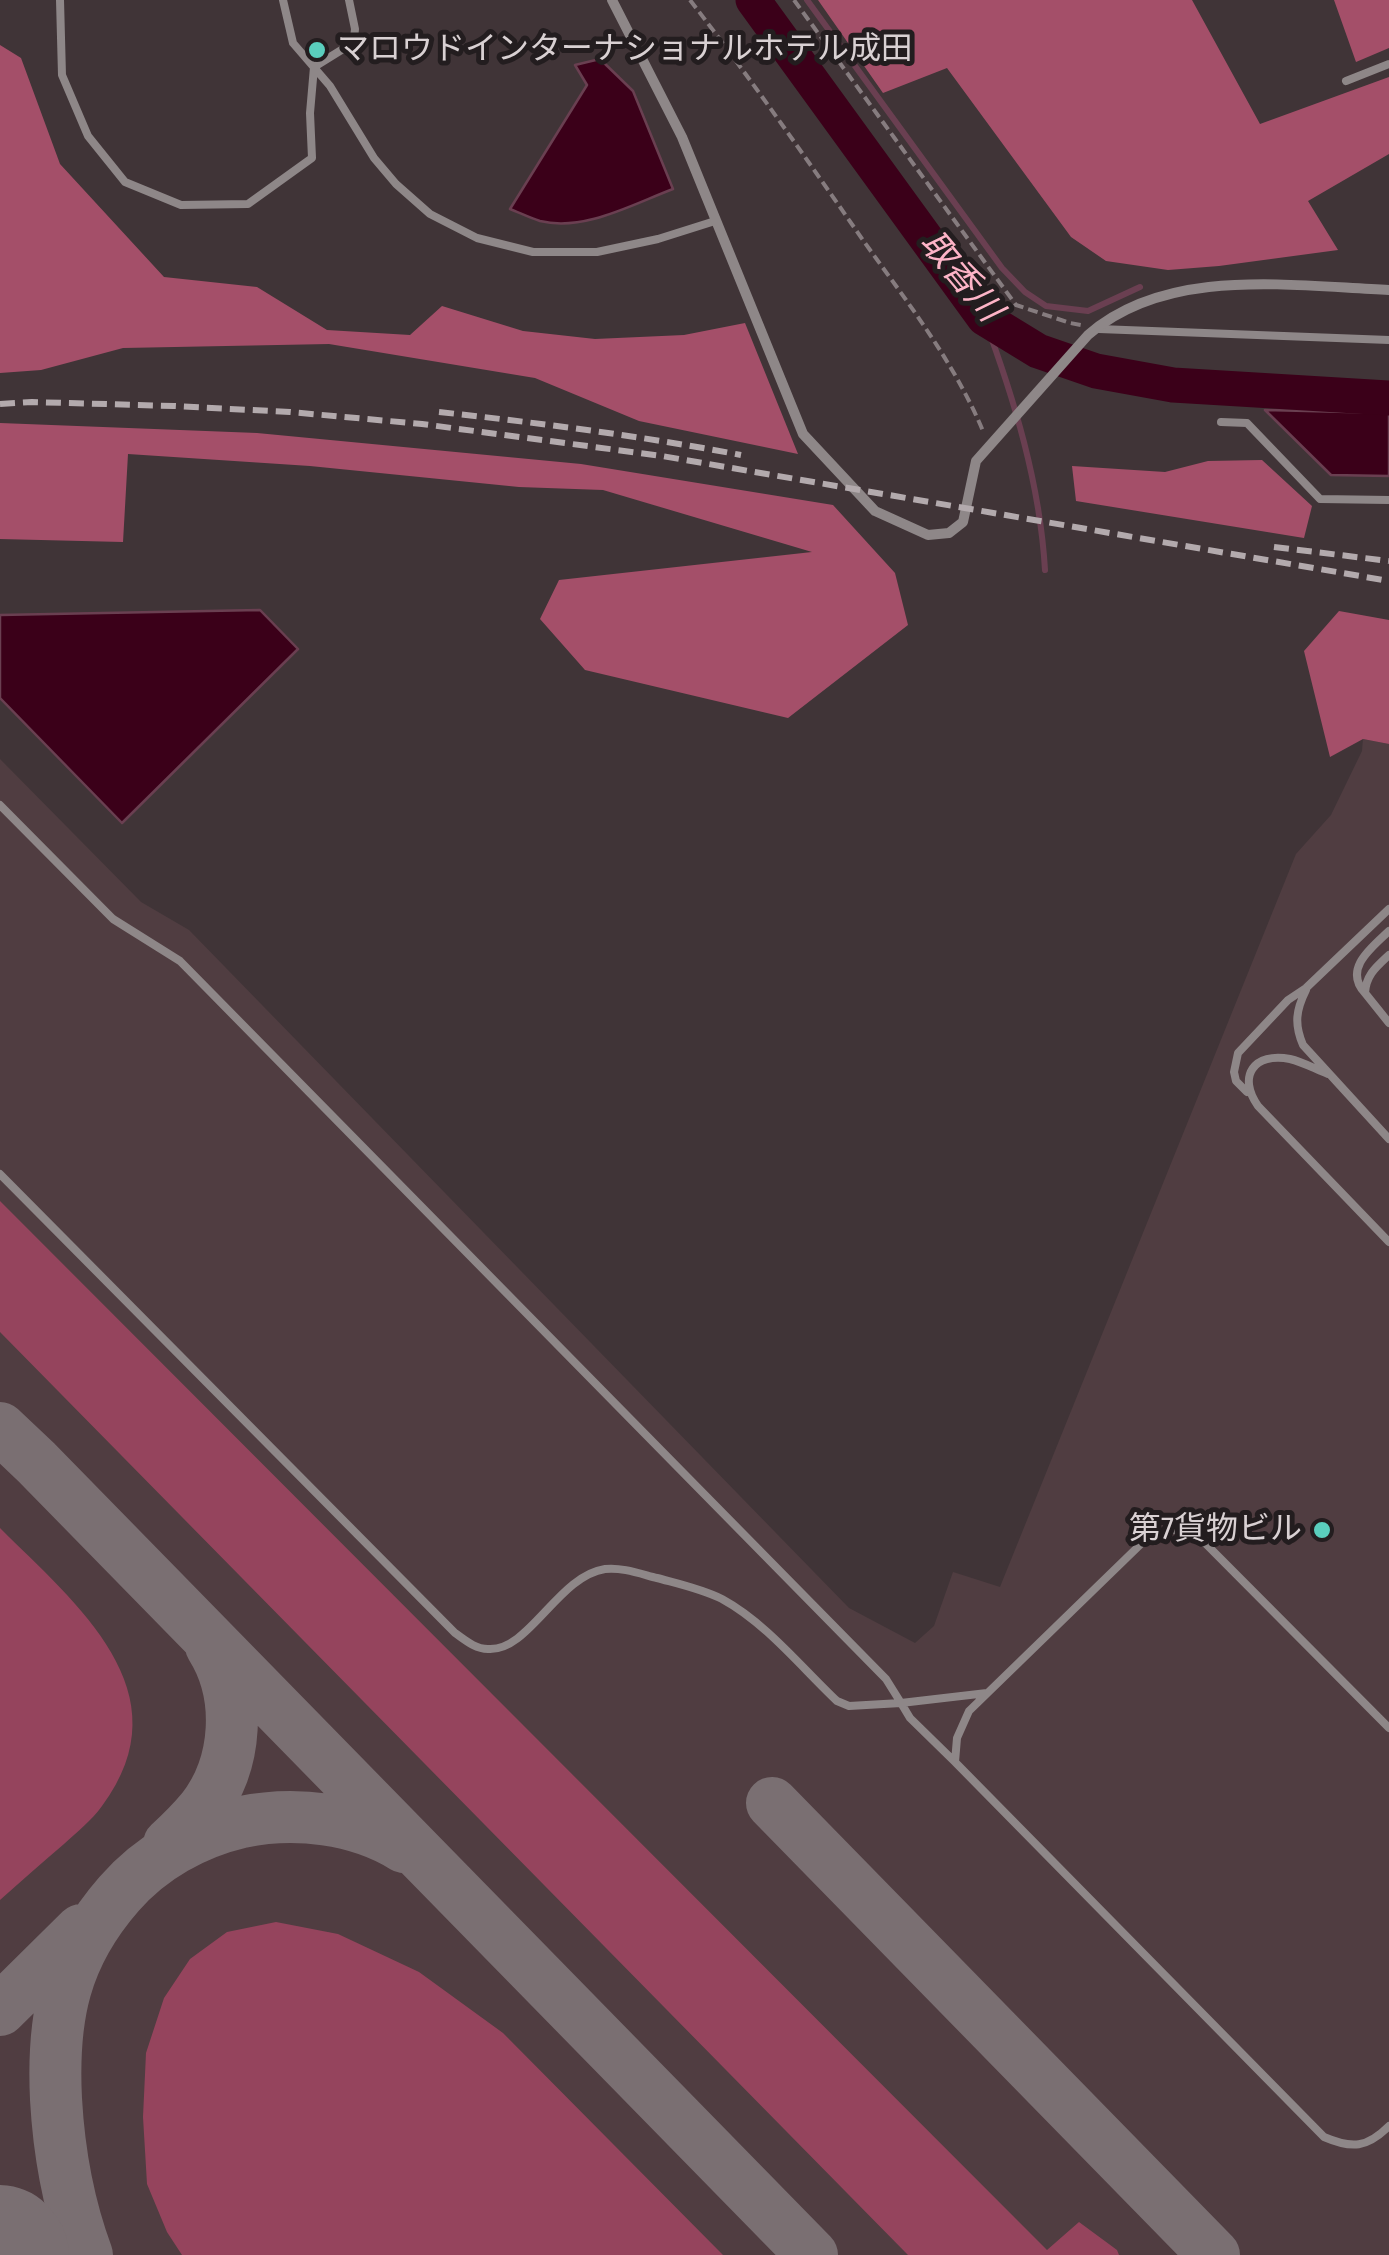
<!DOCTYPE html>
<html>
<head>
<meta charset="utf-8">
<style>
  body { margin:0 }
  canvas { display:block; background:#403437 }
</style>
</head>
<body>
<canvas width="1389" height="2255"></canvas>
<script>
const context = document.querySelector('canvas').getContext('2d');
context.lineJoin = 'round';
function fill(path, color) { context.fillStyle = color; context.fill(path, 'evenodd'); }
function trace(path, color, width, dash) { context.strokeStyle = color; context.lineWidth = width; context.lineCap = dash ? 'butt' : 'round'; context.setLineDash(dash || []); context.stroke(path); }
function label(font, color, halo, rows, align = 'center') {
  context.font = font + ' "Fira Sans Condensed","Noto Sans JP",sans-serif'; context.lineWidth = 10; context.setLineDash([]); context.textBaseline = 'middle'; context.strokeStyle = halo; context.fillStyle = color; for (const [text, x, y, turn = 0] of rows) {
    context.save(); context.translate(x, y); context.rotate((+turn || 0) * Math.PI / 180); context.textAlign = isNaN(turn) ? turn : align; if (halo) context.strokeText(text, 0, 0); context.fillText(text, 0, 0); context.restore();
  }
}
fill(new Path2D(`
  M1363,739L1389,744V2255H0V759L141,902L189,930L849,1608L915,1643L934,1626L953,1572L1000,1587L1296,854L1331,815L1362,751Z`), '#503d41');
fill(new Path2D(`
  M0,1201L1047,2250L1079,2222L1117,2250L1119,2255H908L0,1332Z
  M0,1528C76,1604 187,1692 102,1806C92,1820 77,1832 64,1844C42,1863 21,1881 0,1900Z
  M276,1922L338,1934L419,1972L503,2033L723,2255H182L167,2232L147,2184L143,2117L146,2053L164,1998L190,1959L227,1932Z`), '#95445d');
fill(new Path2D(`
  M818,0H1192L1260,124L1389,77V154L1308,201L1338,250L1219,266L1168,270L1106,261L1071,237L947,68L883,93Z
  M1334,0H1389V48L1356,62Z
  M0,45L21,58L60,164L164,277L257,287L327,330L410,335L442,306L523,331L595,339L684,335L745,323L798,454L639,421L535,378L329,344L123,348L41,370L0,373Z
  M0,423L257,433L581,464L833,505L895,573L908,625L788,718L585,670L540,619L559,580L812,552L603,490L519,487L310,466L128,454L123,542L0,539Z
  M1262,460L1312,506L1304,538L1076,501L1072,466L1165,472L1208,461Z
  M1339,611L1389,620V744L1363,739L1330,757L1304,651Z`), '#a44f69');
const water = new Path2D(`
  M600,59L633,91L673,189C633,204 584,232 540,221C530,218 520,213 510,209L587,85L575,65Z
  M1265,410L1389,413V476L1331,475Z
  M260,610L298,649L122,823L0,698V615Z`);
fill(water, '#3b0019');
trace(water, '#6a3f51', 2.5);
trace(new Path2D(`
  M807,0L1002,268L1025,292L1046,306L1088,311L1140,287
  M984,318C1014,398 1040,484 1045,570`), '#6a3f51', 6);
trace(new Path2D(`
  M753,0L984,318L1038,351L1096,371L1173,385L1389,398`), '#3b0019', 35);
trace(new Path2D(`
  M0,1428L36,1462L812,2255
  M772,1803L1214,2255
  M169,1844C181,1833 192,1822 202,1810C238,1764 242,1695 211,1646
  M0,2010L81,1930
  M87,2255C68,2204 59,2153 56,2099C52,2017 64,1957 119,1894C151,1857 195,1833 242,1822C295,1811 357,1818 404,1847`), '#7a6f72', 52);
trace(new Path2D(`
  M0,2250L4,2255`), '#7a6f72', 130);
trace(new Path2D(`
  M690,0C751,79 808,161 865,243C908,303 954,362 983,431
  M794,0L1016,305L1070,323L1081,325`), '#867c7f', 4, [10, 5]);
trace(new Path2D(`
  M60,0L62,75L88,136L125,182L181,205L248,204L312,158L310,113L314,67
  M283,0L293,43L330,86L374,158L396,184L430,214L477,238L533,252H597L658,239L715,221
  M314,67L343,49L354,38L355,29L349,0
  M1346,81L1389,64
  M1099,329L1389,340
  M1221,422L1247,423L1320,499L1389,500
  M0,805L113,919L180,961L886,1679L901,1703L987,1693
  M1389,955C1376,967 1366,975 1365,993L1389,1023
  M1306,990C1296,1010 1294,1024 1303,1045L1389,1139
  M1365,993C1343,969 1371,948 1389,931
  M1328,1074C1315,1069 1303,1062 1290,1059C1254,1052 1237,1076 1258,1106L1389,1242
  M1247,1092L1236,1081L1234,1072L1238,1053L1288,1000L1306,988L1389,909
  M0,1174L455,1633C465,1640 475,1649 488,1649C529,1652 558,1576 605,1569C622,1567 641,1574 657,1578C679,1584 702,1589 722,1599C766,1623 801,1667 837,1701L849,1706L901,1703L910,1718L955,1762
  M1389,1728L1206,1544C1182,1526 1170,1526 1144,1541L969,1711L957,1738L955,1762L1324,2137C1352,2149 1367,2148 1389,2126`), '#8e8788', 8);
trace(new Path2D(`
  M612,0L682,137L803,434L875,511L928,535L949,533L963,522L976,461L1088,335C1167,266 1291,286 1389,290`), '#8e8788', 10);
trace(new Path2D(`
  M0,404L32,402L174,406L290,412L422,424L662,456L1389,581
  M439,412C540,423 641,436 741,455
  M1274,547L1389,561`), '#b3aaad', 6, [15, 8]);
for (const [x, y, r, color] of [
  [317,50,10,"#5acebd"],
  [1322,1530,10,"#5acebd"]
]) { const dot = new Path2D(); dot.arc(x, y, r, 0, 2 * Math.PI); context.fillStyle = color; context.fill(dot); trace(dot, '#231d1f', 4); }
label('32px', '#d9d1d3', '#231d1f', [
  ["マロウドインターナショナルホテル成田",337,50],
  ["第7貨物ビル",1302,1530,"right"]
], 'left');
label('italic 35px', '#fdb4c7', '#231d1f', [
  ["取香川",960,277,50]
]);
</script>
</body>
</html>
